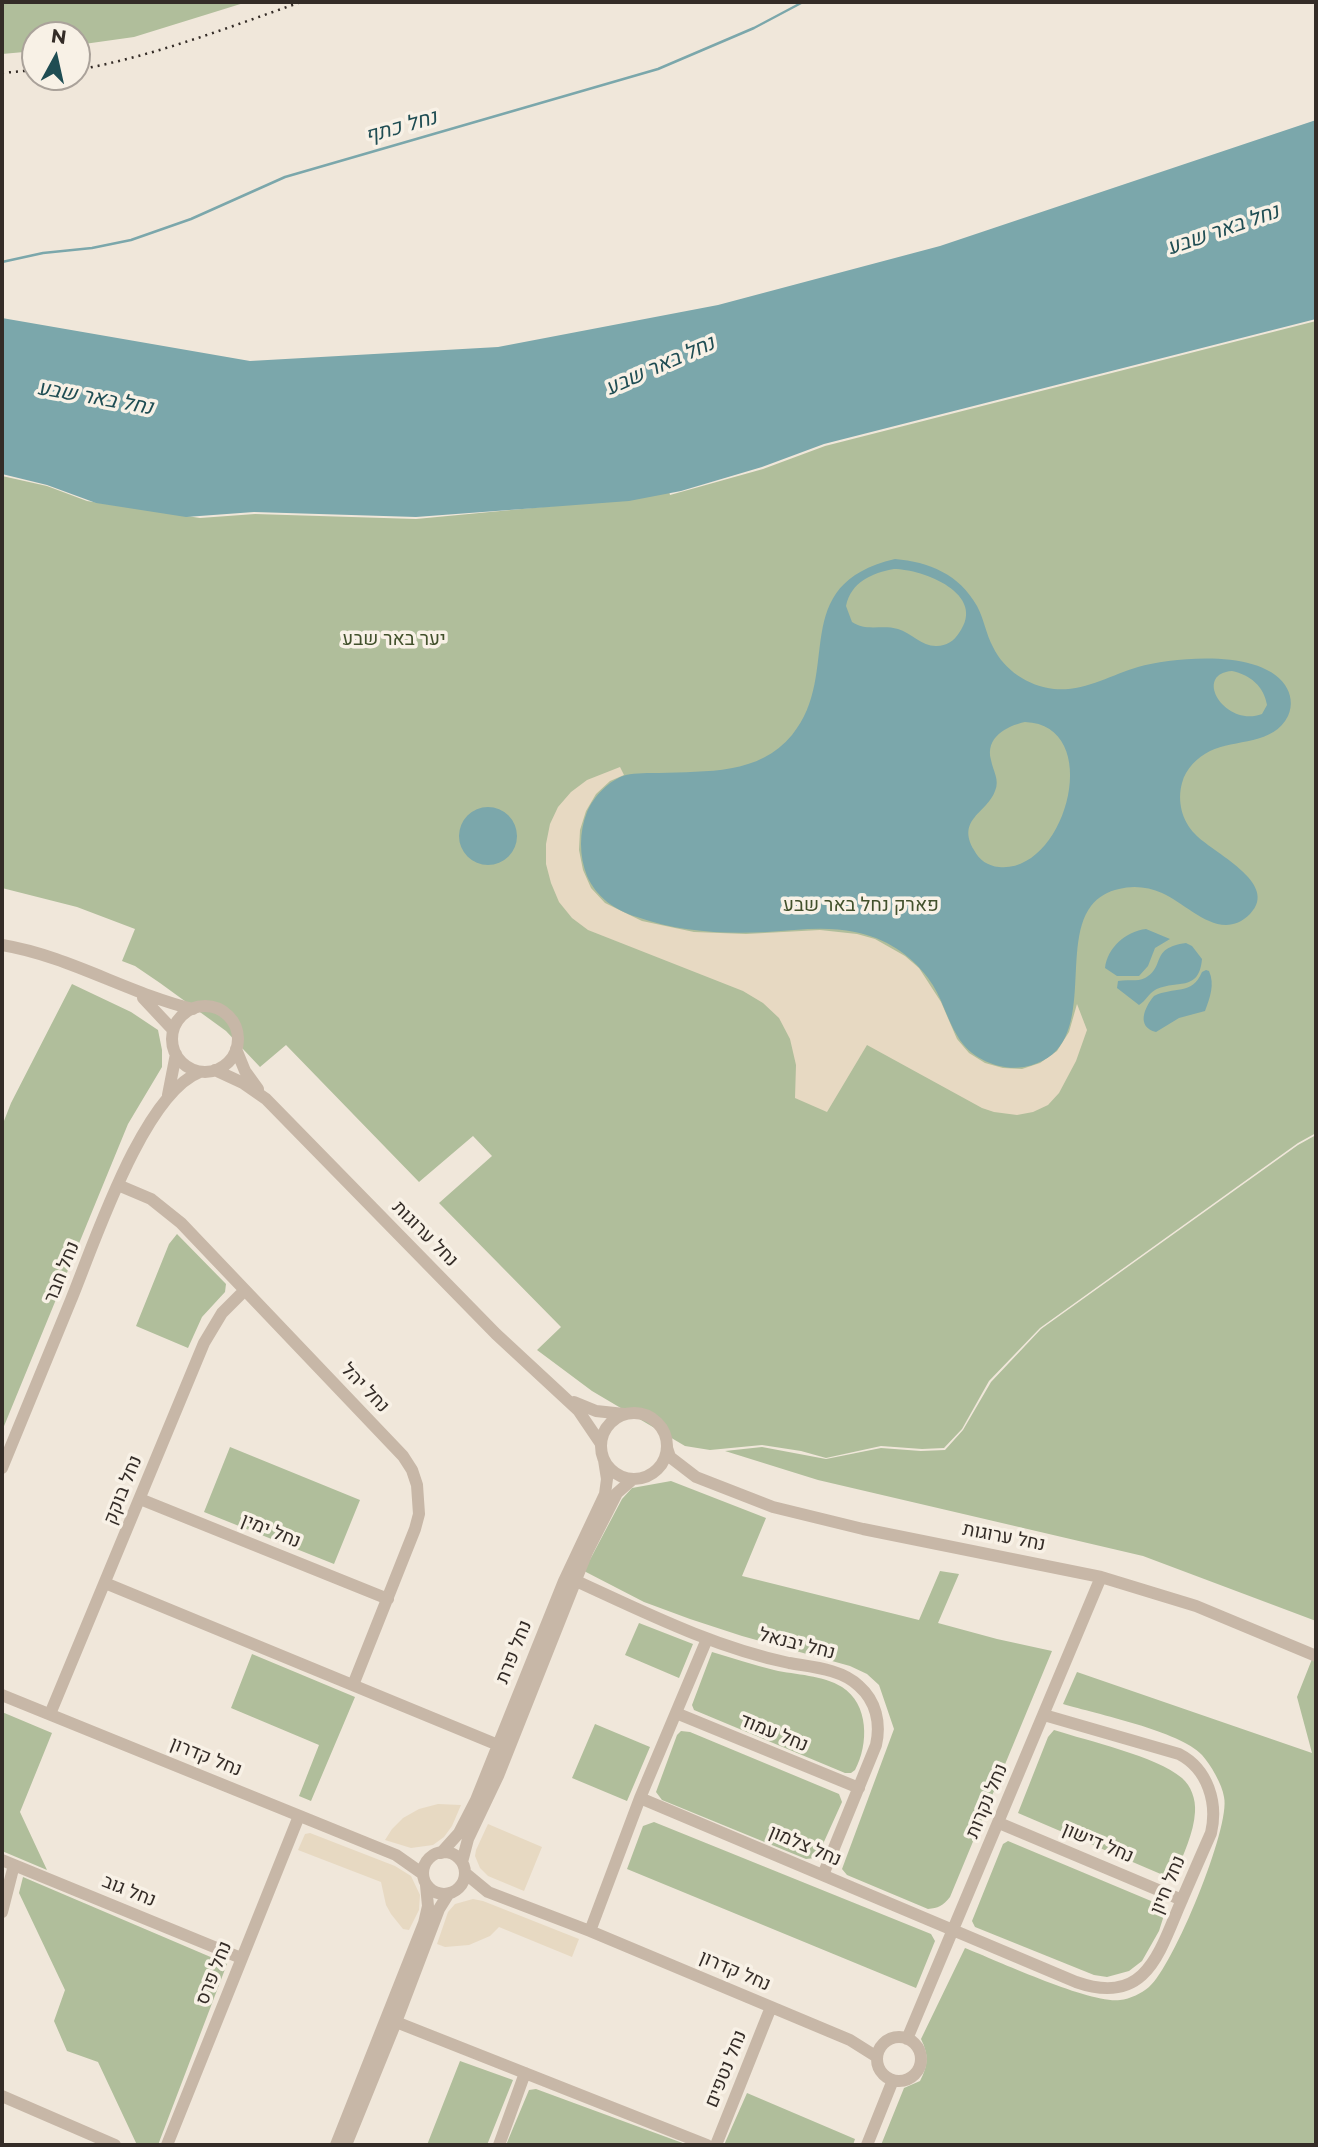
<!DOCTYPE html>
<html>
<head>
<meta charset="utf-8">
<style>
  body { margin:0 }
  #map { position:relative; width:1318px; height:2147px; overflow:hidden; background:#f0e7da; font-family:Montserrat,sans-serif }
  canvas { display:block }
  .frame { position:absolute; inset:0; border:4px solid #342c27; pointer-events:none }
  .north { position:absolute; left:21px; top:21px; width:70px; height:70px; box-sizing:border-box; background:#f8f1e6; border:2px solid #aaa29a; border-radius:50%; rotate:8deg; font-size:19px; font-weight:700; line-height:28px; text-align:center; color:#342c27 }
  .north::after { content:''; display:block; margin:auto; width:24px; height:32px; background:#1f4d53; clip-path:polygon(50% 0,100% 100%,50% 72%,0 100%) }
</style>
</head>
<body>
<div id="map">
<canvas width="1318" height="2147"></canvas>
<div class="frame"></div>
<div class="north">N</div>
</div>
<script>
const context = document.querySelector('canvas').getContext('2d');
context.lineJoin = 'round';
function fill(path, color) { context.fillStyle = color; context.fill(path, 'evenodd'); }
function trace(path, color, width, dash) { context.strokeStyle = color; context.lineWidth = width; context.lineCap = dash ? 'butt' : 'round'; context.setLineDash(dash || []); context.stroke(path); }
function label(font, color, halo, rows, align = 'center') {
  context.font = font + ' Montserrat,Heebo,sans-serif'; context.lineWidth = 7; context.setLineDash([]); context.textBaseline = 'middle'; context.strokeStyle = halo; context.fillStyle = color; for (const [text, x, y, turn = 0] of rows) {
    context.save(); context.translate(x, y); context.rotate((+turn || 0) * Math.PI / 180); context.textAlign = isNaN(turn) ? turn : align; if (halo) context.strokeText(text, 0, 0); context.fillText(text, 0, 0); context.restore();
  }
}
fill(new Path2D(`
  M2,2H94L101,4L109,2H247L134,37L77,45V35H35V51L2,54Z
  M1316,321V1133L1298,1143L1040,1328L989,1381L962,1429L944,1448L922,1449L881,1446L826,1458L801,1451L762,1445L710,1450L685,1446L592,1391L537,1350L561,1327L439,1203L492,1156L473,1136L419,1182L286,1045L260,1067L226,1031L160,983L135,966L122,961L135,929L77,907L2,888V476L47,486L87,501L200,518L255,514L416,519L606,501L669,491L670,495L763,469L825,446Z
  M72,984L131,1012L158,1030L162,1050V1067L128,1124L2,1431V1126L11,1103Z
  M1316,1135V1621L1143,1556L818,1480L725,1451L762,1447L826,1459L881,1448L921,1451L945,1450L963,1430L991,1382L1041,1329L1298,1145Z
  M177,1234L226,1284L225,1292L202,1317L188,1348L136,1326L169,1244Z
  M230,1447L360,1500L334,1564L204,1512Z
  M671,1481L766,1518L742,1576L919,1620L940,1571L959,1574L938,1623L997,1639L1052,1651L950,1897C943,1906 938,1908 928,1909L847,1875L842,1869L894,1729L879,1685L867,1674L850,1666L742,1636L690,1619L644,1602L584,1571L622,1499L632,1488Z
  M639,1623L693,1644L679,1678L625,1655Z
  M1316,1649V2145H881L904,2088L920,2081C928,2066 929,2055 921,2039L965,1948C998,1961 1090,2004 1120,2000C1130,1999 1142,1993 1149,1987C1173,1967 1231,1827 1224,1797C1222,1784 1211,1765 1202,1755C1180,1731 1096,1714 1063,1704L1077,1672L1312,1753L1297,1697Z
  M712,1652C733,1658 754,1665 774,1670C796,1675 823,1675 842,1687C869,1704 869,1744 855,1770L851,1773H845L694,1710L692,1705Z
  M252,1654L355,1697L311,1801L299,1796L319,1745L231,1708Z
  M2,1712L52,1733L20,1812L47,1870L2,1851Z
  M595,1724L650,1747L627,1801L572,1778Z
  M1054,1730C1088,1741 1156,1756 1182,1778C1191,1786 1196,1799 1195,1812C1194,1833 1183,1854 1176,1874L1170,1878L1018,1813L1048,1737Z
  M681,1731L690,1732L839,1794L842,1802L818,1855L815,1858L806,1859L662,1800L656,1792L677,1735Z
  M654,1822L931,1934L935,1941L916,1988L627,1869L643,1826Z
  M1008,1841L1163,1906L1165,1912L1159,1931L1142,1961L1129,1971L1107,1977L1094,1975L975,1927L972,1921L1003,1844Z
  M23,1877L227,1964L158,2145H137L98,2062L67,2051L54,2021L65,1990L19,1893Z
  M460,2061L513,2080L487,2145H427Z
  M536,2089L688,2145H506L529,2090Z
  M747,2093L855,2139L853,2145H724Z`), '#b0be9b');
fill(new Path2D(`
  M620,767L624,775L610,781L596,794L586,811L580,830L579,850L583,870L591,888L605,903L642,921L694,932L746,934L820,930L857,934L875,939L905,956L919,968L941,1002L957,1039L969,1053L985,1063L1003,1068L1022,1069L1040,1063L1057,1051L1069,1032L1077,1004L1087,1030L1076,1061L1059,1093L1048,1105L1033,1112L1017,1115L994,1112L982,1108L867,1045L827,1112L795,1098L796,1065L790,1039L779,1018L763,1003L743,991L588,930L572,918L559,902L551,883L546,864V844L550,824L558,807L571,792L587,780Z
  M438,1804L461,1805L452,1826L444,1837L433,1845L411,1848L385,1840L392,1829L403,1818L419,1809Z
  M488,1824L542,1847L524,1891L488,1876L480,1868L475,1856L476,1850Z
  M310,1833L395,1866L411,1876L420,1895L419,1910L409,1930L403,1929L391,1914L386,1905L381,1882L298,1850L305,1834Z
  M473,1899L483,1901L579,1939L572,1957L499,1927L490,1936L469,1945L445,1947L437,1944L448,1912L455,1904Z`), '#e7d9c2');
fill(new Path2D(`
  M1316,120V319L824,444L762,467L681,491L629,501L416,517L254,512L186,517L96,503L47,485L2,474V318L250,361L498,347L718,305L940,246Z
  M895,559C929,562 959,574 977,606C984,619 986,634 993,647C1004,670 1028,686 1054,689C1083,692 1111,675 1138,667C1175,657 1260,649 1285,685C1291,694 1293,705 1288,716C1274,745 1235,739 1210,751C1197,758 1186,768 1182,783C1177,801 1182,821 1195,834C1211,852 1281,883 1250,914C1220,944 1188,904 1162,893C1149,887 1133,885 1119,889C1108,891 1098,897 1091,906C1058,949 1102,1053 1024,1067C1000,1071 971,1059 958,1037C946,1018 942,996 928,978C910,954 885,938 855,932C826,926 797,930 767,932C723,934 679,932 637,917C615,910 597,898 587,876C579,856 579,832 587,812C594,796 609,780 626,775C636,773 649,773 659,773C707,771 759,775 792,735C844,672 785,585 895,559ZM894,569C923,569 988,594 959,633C954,641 946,646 937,646C923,647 911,633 898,629C882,624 867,632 852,622L846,606C851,582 872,573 894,569ZM1232,671C1250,675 1264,686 1267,705L1262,714C1225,728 1192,674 1232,671ZM1025,722C1106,725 1066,874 999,867C988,866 979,860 974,850C956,819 987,813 995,791C1000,780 993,771 991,760C985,738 1006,726 1025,722Z
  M459 836a29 29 0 1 1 58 0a29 29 0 1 1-58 0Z
  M1146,929L1170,939L1155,948L1148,966L1139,976H1117L1105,968C1107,948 1126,931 1146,929Z
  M1186,943L1192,946L1202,959C1199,993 1176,979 1155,990C1148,994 1146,1001 1139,1005L1117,988L1118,981C1127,979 1137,982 1145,978C1166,967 1149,948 1186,943Z
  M1206,970L1209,971C1215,984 1210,998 1205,1011L1179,1018L1156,1032C1136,1027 1144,1008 1154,996C1174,986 1192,996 1202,972Z`), '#7ba7ab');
trace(new Path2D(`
  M2,262L43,253L92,248L131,240L191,219L285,177L658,69L754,28L803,2`), '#7ba7ab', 2.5);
trace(new Path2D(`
  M2,945C69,956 127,993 193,1009
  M143,998L173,1030
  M172 1039a33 33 0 1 1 66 0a33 33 0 1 1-66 0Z
  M236,1049L245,1071L258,1089
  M215,1070L243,1083L266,1099L496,1334L578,1410L601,1444
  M168,1095L176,1054
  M118,1185L151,1199L181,1223L403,1456L412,1470L417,1485L419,1514L415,1529L353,1685
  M574,1402L596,1411L624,1414
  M601 1446a33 33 0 1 1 66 0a33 33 0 1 1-66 0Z
  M667,1448L670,1457L696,1477L773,1507L863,1529L1101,1577L1196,1606L1316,1656
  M2,1468C25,1412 48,1356 71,1300C94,1244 143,1094 200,1072
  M140,1499L388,1599
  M574,1580C644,1612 713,1647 789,1663C812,1667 842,1669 859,1686C876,1701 881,1723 876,1745L823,1875
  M105,1583L498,1745
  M2,1695L396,1855L423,1874
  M676,1713L859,1788
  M50,1714L204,1343L222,1313L245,1290
  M640,1798L1076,1982C1142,2005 1157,1960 1178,1909C1189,1883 1200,1858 1211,1833C1218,1803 1208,1769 1179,1754L1044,1715
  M999,1823L1182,1900
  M423 1873a21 21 0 1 1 42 0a21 21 0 1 1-42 0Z
  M441,1853L459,1833L476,1800L564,1581L605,1494L607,1479L604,1460
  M2,1860L241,1958
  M462,1862L468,1839L498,1776L587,1552L617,1493L633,1479
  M465,1873L488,1892L590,1931L850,2040L877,2057
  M2,1912L14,1865
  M590,1931L640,1798L707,1639
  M396,2022L707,2145
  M877 2059a22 22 0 1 1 44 0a22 22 0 1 1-44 0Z
  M907,2039L1101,1577
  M2,2096L115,2145
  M167,2145L299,1816
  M336,2145L424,1923L428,1906L426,1885
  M346,2145L396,2022L439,1909L449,1893
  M499,2145L525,2073
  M716,2145L771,2007
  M867,2145L893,2080`), '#c7b7a7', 12);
trace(new Path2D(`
  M77,70C154,56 227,28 301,2
  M2,73L35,70`), '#342c27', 2.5, [2, 5]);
label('19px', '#42512c', '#f8f1e6', [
  ["יער באר שבע",394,639],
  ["פארק נחל באר שבע",861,905]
]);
label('19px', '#342c27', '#f8f1e6', [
  ["נחל ערוגות",425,1234,45],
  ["נחל חבר",62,1272,-68],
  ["נחל יהל",365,1388,46],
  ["נחל בוקק",123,1490,-68],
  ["נחל ימין",271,1531,22],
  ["נחל ערוגות",1004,1537,11],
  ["נחל יבנאל",797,1644,14],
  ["נחל פרת",514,1652,-68],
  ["נחל עמוד",774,1733,22],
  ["נחל קדרון",206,1757,22],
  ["נחל נקרות",987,1801,-67],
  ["נחל דישון",1098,1843,23],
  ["נחל צלמון",805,1846,23],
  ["נחל חיון",1168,1885,-67],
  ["נחל גוב",129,1891,22],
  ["נחל קדרון",735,1971,23],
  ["נחל פרס",214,1973,-68],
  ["נחל נטפים",726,2069,-68]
]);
label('italic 21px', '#1f4d53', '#f8f1e6', [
  ["נחל כתף",401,127,-16],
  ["נחל באר שבע",1223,230,-19],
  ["נחל באר שבע",660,366,-24],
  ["נחל באר שבע",95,398,10]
]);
</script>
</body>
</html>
